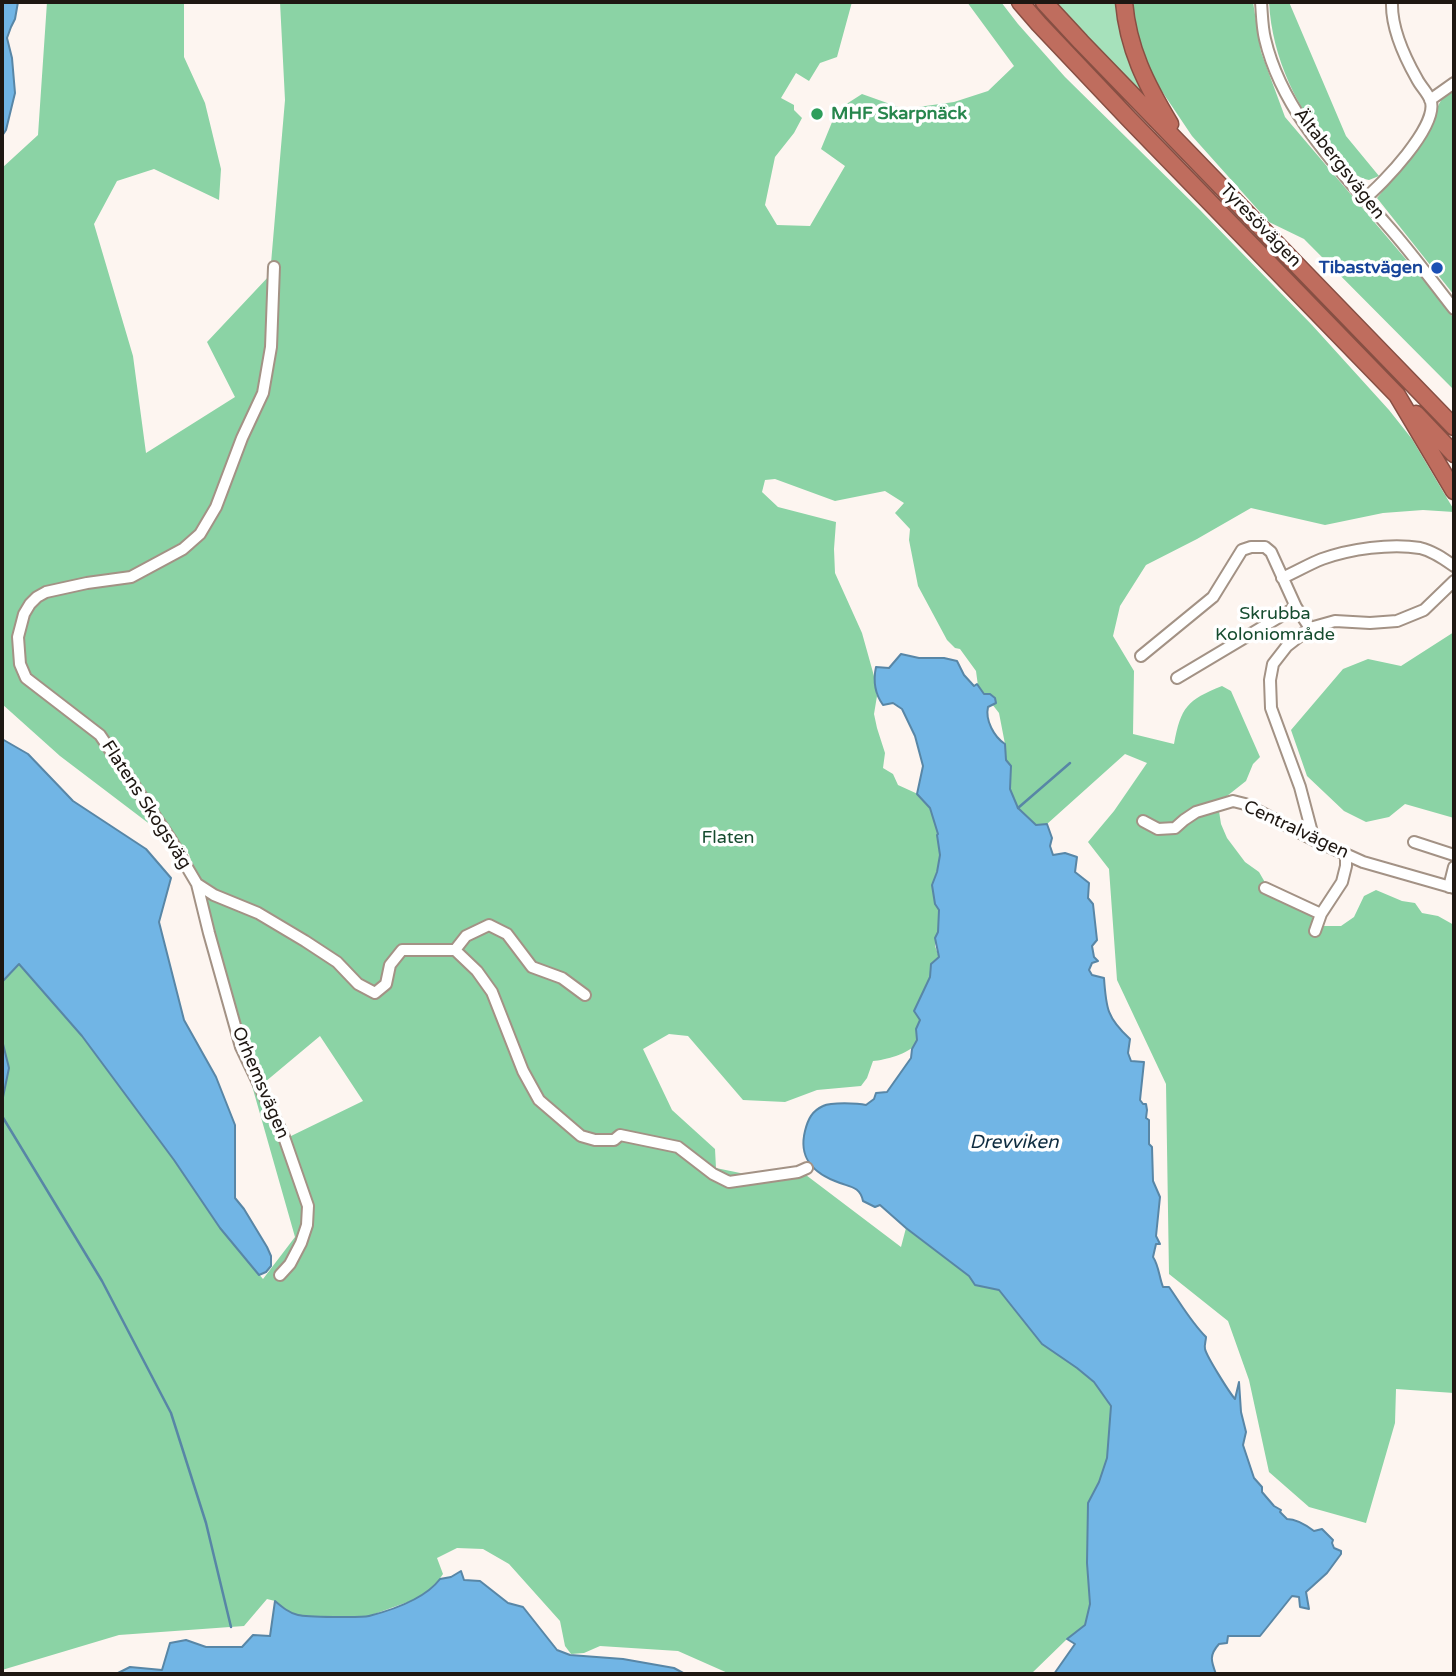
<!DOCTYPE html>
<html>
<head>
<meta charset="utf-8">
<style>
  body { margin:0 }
  #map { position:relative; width:1456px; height:1676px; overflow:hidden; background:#fdf5f0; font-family:"Varela Round",sans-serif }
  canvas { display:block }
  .frame { position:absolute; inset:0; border:4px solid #1e1712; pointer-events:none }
</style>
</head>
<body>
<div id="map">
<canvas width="1456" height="1676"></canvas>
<div class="frame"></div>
</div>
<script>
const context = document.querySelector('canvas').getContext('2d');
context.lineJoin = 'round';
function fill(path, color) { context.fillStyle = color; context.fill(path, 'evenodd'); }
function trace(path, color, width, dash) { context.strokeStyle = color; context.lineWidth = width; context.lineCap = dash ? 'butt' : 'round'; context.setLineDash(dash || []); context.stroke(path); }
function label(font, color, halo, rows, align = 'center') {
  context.font = font + ' "Varela Round",sans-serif'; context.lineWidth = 7; context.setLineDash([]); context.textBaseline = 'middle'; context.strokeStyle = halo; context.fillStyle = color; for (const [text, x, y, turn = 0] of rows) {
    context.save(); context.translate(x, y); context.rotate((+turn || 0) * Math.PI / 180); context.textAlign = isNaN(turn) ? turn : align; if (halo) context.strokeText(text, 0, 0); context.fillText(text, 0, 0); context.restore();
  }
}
fill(new Path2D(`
  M1056,2H1119L1154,107L1066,13Z`), '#a6e1bb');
fill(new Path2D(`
  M47,2H184V57L205,103L221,169L219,200L154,169L117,181L94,224L133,356L146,453L235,397L207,342L270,275L285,100L280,2H852L837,57L820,63L809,81L796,73L781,98L794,105V110L802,118L794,133L775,157L765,205L777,225L810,226L845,166L821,149L837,110L862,94L904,109L954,102L988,91L1014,66L967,2H1001L1018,24L1065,77L1200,210L1312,325L1389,410L1412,439L1454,510V512L1423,510L1383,513L1325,525L1251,508L1197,539L1146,565L1120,606L1113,636L1134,671L1133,734L1174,744C1181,707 1187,700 1222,686L1231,691L1260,757L1253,764L1246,781L1227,796L1219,811L1221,824L1227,838L1245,862L1259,872L1274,898L1308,913L1321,926H1341L1354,917L1364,896L1376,890L1402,901L1415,903L1422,913L1438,916L1454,925V1393L1396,1389L1395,1423L1366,1523L1309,1507L1269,1472L1249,1380L1228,1321L1169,1274L1166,1084L1117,980L1109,869L1088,842L1114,811L1147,763L1125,754L1047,824L1036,826L1018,808L1010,789L1011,767L1006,760L1005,744L999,713L978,686L976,671L960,649L955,648L947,640L918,586L909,540L910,529L895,513L904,503L885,491L835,501L775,479L765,480L762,492L778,507L836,522L834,549L835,573L862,633L874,676L877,696L874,714L877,728L885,753L883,768L893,774L898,785L920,795L930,808L938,834L937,835L940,855L937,872L932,885L939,910L938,932L935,946L939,957L931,964L930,977L914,1011L920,1020C917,1028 919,1036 916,1043C910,1054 885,1060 873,1061L867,1078L861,1086L817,1090L785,1102L743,1100L688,1036L669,1034L643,1049L672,1110L715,1149L716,1168L745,1174L802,1172L901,1247L906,1228L969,1276L975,1285L999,1290L1042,1344L1077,1368L1094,1382L1111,1406L1107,1458L1099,1482L1088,1503L1087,1563L1090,1604L1085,1625L1067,1639L1031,1674H730L678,1651L600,1646L584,1653L571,1654L565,1646L560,1621L509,1564L483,1549L457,1548L437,1558L443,1574L432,1590L416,1599L366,1617L299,1616L284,1609L275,1601L267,1599L244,1626L119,1635L2,1670V1102L9,1068L2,1040V982L19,963L82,1036L174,1160L220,1228L263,1279L295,1237L241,1047L189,854L60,756L2,704V168L38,135ZM320,1036L363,1101L289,1137L265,1082Z
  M1133,2H1253L1261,52L1285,117L1444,304L1454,319V390L1304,239L1269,222L1192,136L1151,75L1136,36Z
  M1269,2H1289L1346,136L1379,176L1369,180C1352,176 1347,167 1335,154C1298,111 1272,59 1269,2Z
  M1454,87V295L1377,198L1411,157L1433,118L1439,104L1444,95Z
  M1454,632V818L1405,804L1389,817L1366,822L1344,811L1307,776L1291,730L1343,669L1368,659L1401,666Z`), '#8bd3a5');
const water = new Path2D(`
  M2,2H18L15,19L11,27L7,38L12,58L15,93L6,130L2,136Z
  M901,654L919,658H944L957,661L964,675L974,686L977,684L984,694H990L995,698L996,703L988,707C985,720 994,737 1005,744L1006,760L1011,766L1010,789L1018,808L1036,825L1047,824L1052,838L1050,846L1053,855L1065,853L1077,857L1075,872L1089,883L1088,898L1093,904L1097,940L1092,946L1094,957L1098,961L1092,963L1089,970L1092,975L1104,978C1106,1008 1107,1018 1130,1039L1128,1053L1131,1061L1144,1062L1140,1100L1143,1104H1146L1147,1110L1146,1118L1149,1120V1144L1152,1147L1153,1181L1160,1197L1156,1236L1160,1244H1156L1153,1257C1159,1266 1159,1277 1163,1287H1169C1181,1304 1191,1322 1206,1337C1206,1341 1204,1345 1205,1349C1207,1357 1229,1392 1235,1399L1239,1382L1241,1412L1246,1432L1243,1445L1254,1478L1262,1487V1492L1274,1506L1281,1510L1280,1512L1287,1519C1297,1519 1306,1525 1314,1531L1322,1529L1333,1540L1332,1543L1334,1548L1341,1551V1554L1327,1573L1306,1592L1309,1609L1300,1607L1299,1597L1292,1596L1260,1636H1228L1227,1643L1219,1644C1209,1655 1211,1661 1216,1674H1054L1075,1644L1067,1639L1085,1625L1090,1604L1087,1563L1088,1503L1099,1482L1107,1458L1111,1406L1094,1382L1077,1368L1042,1344L999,1290L975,1285L969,1276L906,1228L880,1205L875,1207L863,1201C860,1187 851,1187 840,1183C814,1174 798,1159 805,1131C808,1119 812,1111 823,1106C831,1102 858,1103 866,1105L874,1099L876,1093L887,1092L911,1058L912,1049L917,1040L916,1029L920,1020L914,1011L930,977L931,964L939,957L935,938L938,932L939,910L935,904L932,885L937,872L940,855L937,835L938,834L930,808L917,794L923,766L915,736L902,709L893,703L883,705C875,694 873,681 876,667L889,668Z
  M2,739L28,754L73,801L146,849L171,878L159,922L184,1020L216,1077L235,1125V1198L244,1209L267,1247L271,1256V1266L266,1272L259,1275L220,1228L174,1160L82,1036L19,964L2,982Z
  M2,1040L9,1068L2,1102Z
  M461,1571L464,1580L480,1581L508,1603L523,1607L557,1650L570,1655L623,1659L674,1668L685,1674H116L130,1667L162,1670L170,1643L186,1640L206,1647H242L253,1635L270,1636L275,1601C282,1607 289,1613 298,1615C306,1617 361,1618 369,1616C392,1610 425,1599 440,1579L451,1577Z`);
fill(water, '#71b5e5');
trace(water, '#5886a6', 2);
trace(new Path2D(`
  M1018,808L1070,763
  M2,1116L102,1281L171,1413L206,1523L231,1627`), '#5886a6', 2.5);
const minor = new Path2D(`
  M1261,2C1262,14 1262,27 1265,39C1282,112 1340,170 1387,225C1411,252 1432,281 1454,309
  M1430,100L1454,83
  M1364,199C1383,184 1437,127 1431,102C1429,94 1421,87 1417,79C1404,56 1391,28 1392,2
  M274,267L271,347L263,393L242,438L216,507L200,534L183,549L131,577L87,583L46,592L37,597L30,604L24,614L18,637L20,664L26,678L100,735L171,840L197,884L214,895L258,913L305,941L337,962L358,984L375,993L386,984L390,965L402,950H455L477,971L492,992L523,1071L539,1100L581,1136L595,1140H614L620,1135L678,1147L713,1174L729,1182L798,1172L807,1168
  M1282,578C1296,572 1309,564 1322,559C1350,549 1391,543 1420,548C1433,551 1444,559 1454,566
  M1141,656L1213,597L1242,550L1251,547H1265L1271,552L1296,607L1310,628
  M1177,678L1296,607
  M1143,821L1158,829L1175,828L1184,820L1196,812L1233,801L1245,804L1314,840L1363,862L1454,888
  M1314,840L1300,787L1271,708L1270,680L1273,664L1287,646L1310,628L1335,621L1370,623L1397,621L1424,610L1454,581
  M1414,842L1454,855
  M197,884L209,933L241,1047L284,1137L308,1206L307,1225L301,1243L290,1264L280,1275
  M1449,887L1454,867
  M1265,888L1321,914
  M1315,931L1321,914L1342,882L1346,866V854
  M455,950L466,936L489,925L507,934L532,967L562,978L585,995`);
const highway = new Path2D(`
  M1020,2L1039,24L1129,119L1397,395L1454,491
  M1044,2L1081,42L1454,427
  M1124,2C1128,49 1146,84 1170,124
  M1416,414L1454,454`);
trace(minor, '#a39285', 14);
trace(highway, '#874f43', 19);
trace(minor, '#fff', 10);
trace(highway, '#bf6d5e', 16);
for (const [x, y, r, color] of [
  [817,114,7,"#2e9e5b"],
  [1437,268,7,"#1a4fb4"]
]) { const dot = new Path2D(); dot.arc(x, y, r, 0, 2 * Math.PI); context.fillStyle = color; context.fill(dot); trace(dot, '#fff', 2.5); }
label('bold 18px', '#27864d', '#fff', [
  ["MHF Skarpnäck",831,114]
], 'left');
label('18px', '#1e1712', '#fff', [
  ["Ältabergsvägen",1339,164,52],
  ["Tyresövägen",1260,226,46],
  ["Flatens Skogsväg",146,805,57],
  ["Centralvägen",1296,830,25],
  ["Orhemsvägen",260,1083,67]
]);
label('bold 18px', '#164399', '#fff', [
  ["Tibastvägen",1423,268]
], 'right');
label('18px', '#164c2f', '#fff', [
  ["Skrubba",1275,614],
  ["Koloniområde",1275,635],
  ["Flaten",728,838]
]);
label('italic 19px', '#0f2d41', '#fff', [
  ["Drevviken",1014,1143]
]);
</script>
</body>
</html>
